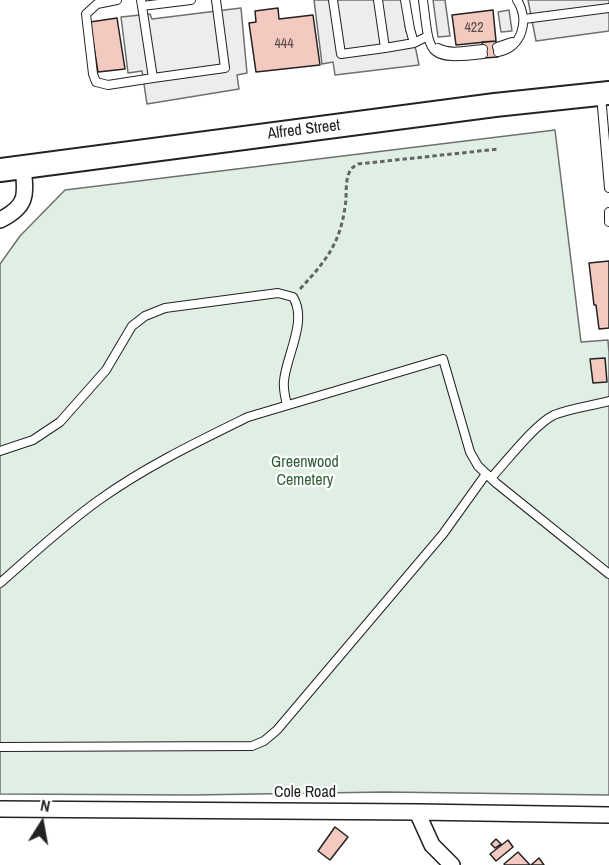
<!DOCTYPE html>
<html>
<head>
<meta charset="utf-8">
<style>
  body { margin:0 }
  #map { position:relative; width:609px; height:865px; overflow:hidden; background:#fff; font-family:"Archivo Narrow",sans-serif }
  canvas { display:block }
  .north { position:absolute; left:12px; top:793px; width:60px; height:60px; -webkit-text-stroke:4px #fff; paint-order:stroke; rotate:11deg; font-size:16px; font-weight:700; line-height:24px; text-align:center; color:#222 }
  .north::after { content:''; display:block; margin:auto; width:21px; height:27px; background:#222; clip-path:polygon(50% 0,100% 100%,50% 72%,0 100%) }
</style>
</head>
<body>
<div id="map">
<canvas width="609" height="865"></canvas>
<div class="north">N</div>
</div>
<script>
const context = document.querySelector('canvas').getContext('2d');
context.lineJoin = 'round';
function fill(path, color) { context.fillStyle = color; context.fill(path, 'evenodd'); }
function trace(path, color, width, dash) { context.strokeStyle = color; context.lineWidth = width; context.lineCap = dash ? 'butt' : 'round'; context.setLineDash(dash || []); context.stroke(path); }
function label(font, color, halo, rows, align = 'center') {
  context.font = font + ' "Archivo Narrow",sans-serif'; context.lineWidth = 4.5; context.setLineDash([]); context.textBaseline = 'middle'; context.strokeStyle = halo; context.fillStyle = color; for (const [text, x, y, turn = 0] of rows) {
    context.save(); context.translate(x, y); context.rotate((+turn || 0) * Math.PI / 180); context.textAlign = isNaN(turn) ? turn : align; if (halo) context.strokeText(text, 0, 0); context.fillText(text, 0, 0); context.restore();
  }
}
const green = new Path2D(`
  M555,130L581,342L608,340L609,353V795L386,792L192,795L0,794V264L20,236L65,190Z`);
fill(green, '#e0efe3');
trace(green, '#6f6f6f', 1.5);
const parking = new Path2D(`
  M314,0H402L406,31L416,50L419,65L335,75L333,62L322,64Z
  M433,0H445L450,36L438,37Z
  M528,0H609V31L536,41Z
  M241,8L247,73L237,75L239,89L147,104L142,71L128,73L121,17L150,14L152,19Z
  M509,10L512,31L501,32L498,12Z`);
fill(parking, '#ededed');
trace(parking, '#6f6f6f', 1.5);
const building = new Path2D(`
  M278,8L279,19L313,15L320,65L256,72L249,23L256,22L255,11Z
  M493,10L496,41L456,45L452,15Z
  M117,18L125,69L98,72L90,22Z
  M496,41L498,57L484,58L482,42Z
  M609,261V328L599,329L596,305H594L589,263Z
  M605,358L607,382L593,383L590,359Z
  M335,827L348,837L330,860L318,851Z
  M496,839L501,844L495,848L491,844Z
  M508,840L513,847L496,861L490,854Z
  M518,852L530,865H505L504,864Z
  M539,858L544,865H531Z`);
fill(building, '#f3c9c0');
trace(building, '#222', 1.5);
const service = new Path2D(`
  M117,0L97,4L86,14L93,74L96,82L108,85L153,78
  M141,0L142,6L191,0
  M333,0L341,54L385,48L378,0
  M405,0L410,29L414,43
  M423,0C430,53 425,61 483,54
  M142,6L153,78L225,68L216,0
  M524,19L609,8
  M497,47L512,42
  M385,48L414,43L428,36
  M438,48C451,55 468,50 483,49
  M498,52C522,48 530,20 517,0
  M601,95L609,188
  M609,212V222
  M0,451L33,440L60,422L106,370L132,326L145,316L165,308L278,293L293,297C308,321 286,356 284,381C283,389 285,396 287,405
  M491,478C506,462 535,424 554,415C571,408 591,406 609,401
  M0,583C32,555 64,525 99,500C145,467 197,442 248,417L443,359L470,452L478,466L496,483L609,574
  M0,747L252,746L264,741L277,730L443,534L486,474`);
const minor = new Path2D(`
  M0,220C28,206 26,195 23,167
  M0,809L417,812L609,815
  M417,812L432,845L452,865`);
const primary = new Path2D(`
  M0,170L495,105L609,93`);
trace(service, '#222', 10);
trace(minor, '#222', 18);
trace(primary, '#222', 26);
trace(new Path2D(`
  M300,289C325,262 340,244 345,207C348,193 342,171 358,164L499,149`), '#646464', 3, [4.5, 3]);
trace(service, '#fff', 8);
trace(minor, '#fff', 15);
trace(primary, '#fff', 22);
label('14px', '#564c4a', null, [
  ["422",474,28],
  ["444",284,44]
]);
label('16px', '#222', '#fff', [
  ["Alfred Street",304,130,-7],
  ["Cole Road",305,793]
]);
label('16px', '#2f5e38', '#fff', [
  ["Greenwood",305,463],
  ["Cemetery",305,481]
]);
</script>
</body>
</html>
